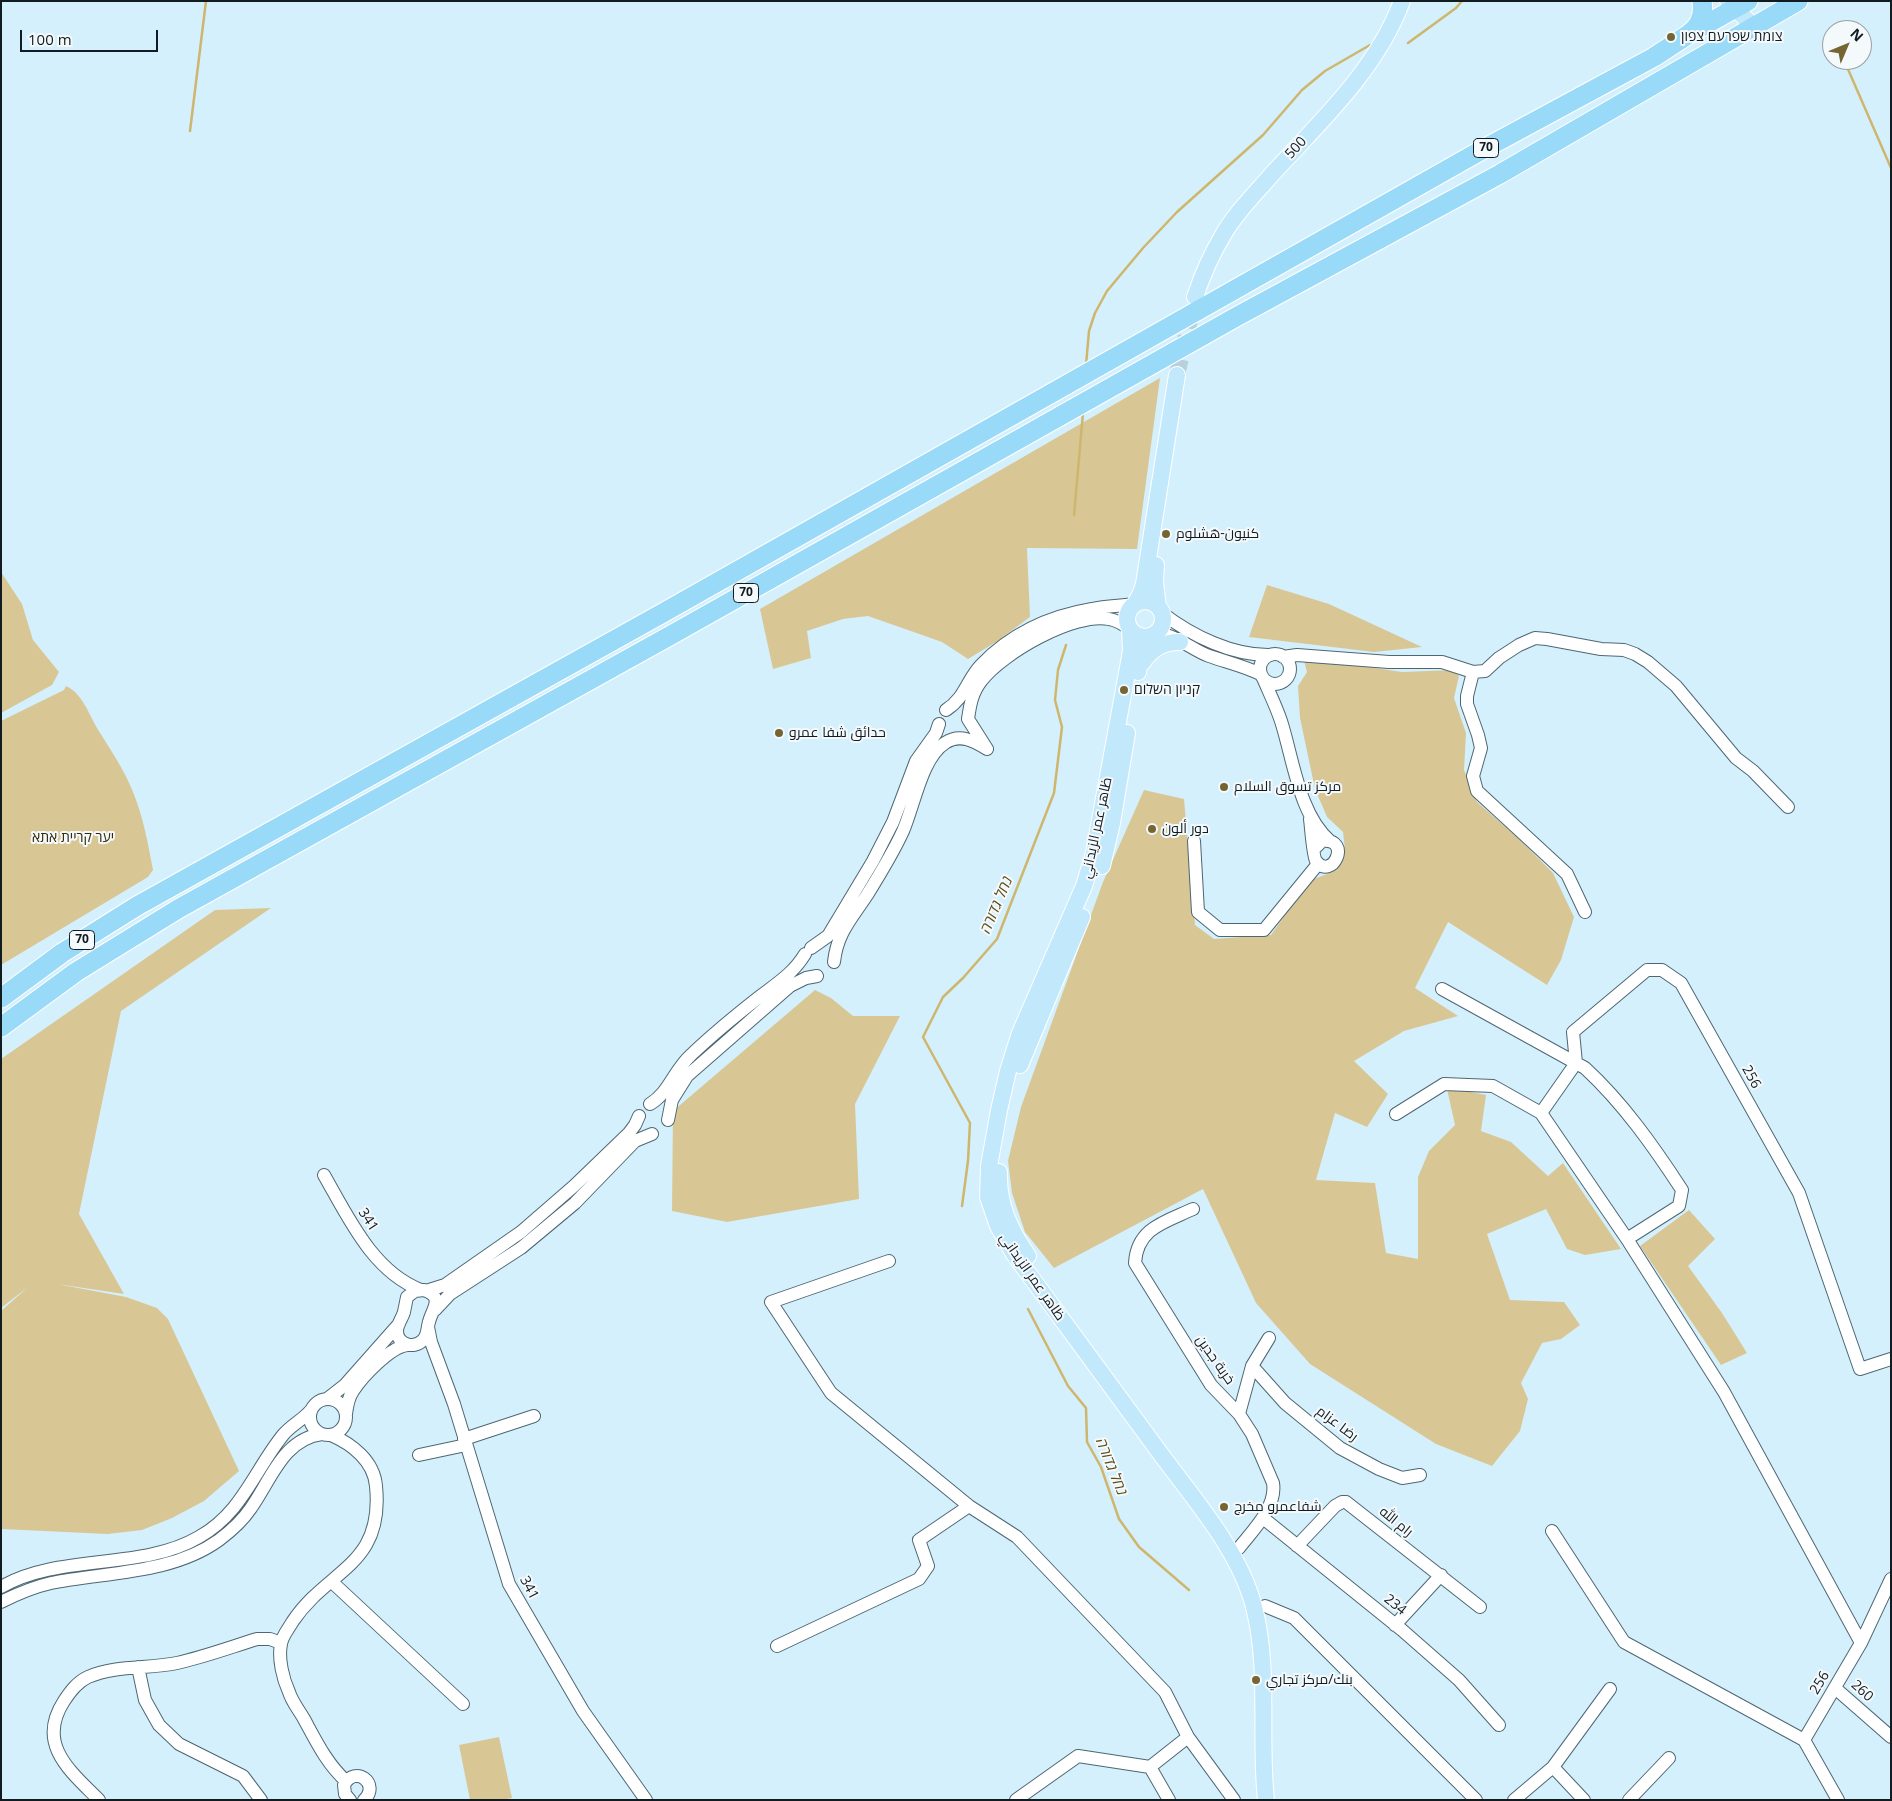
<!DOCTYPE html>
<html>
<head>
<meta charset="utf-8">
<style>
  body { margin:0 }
  #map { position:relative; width:1892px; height:1801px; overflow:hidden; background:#d5f0fd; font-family:"Open Sans",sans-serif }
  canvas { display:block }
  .frame { position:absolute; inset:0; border:2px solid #111b20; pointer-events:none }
  .north { position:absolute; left:1822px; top:20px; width:50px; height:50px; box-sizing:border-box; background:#f4f9fc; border:1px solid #99a0a4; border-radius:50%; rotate:45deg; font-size:14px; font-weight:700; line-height:20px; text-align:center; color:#111b20 }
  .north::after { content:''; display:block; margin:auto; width:18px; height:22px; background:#756532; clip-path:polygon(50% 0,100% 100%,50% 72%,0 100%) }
  .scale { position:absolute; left:20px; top:30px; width:138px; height:22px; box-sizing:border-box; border:2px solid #111b20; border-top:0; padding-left:6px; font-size:15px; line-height:18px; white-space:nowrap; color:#111b20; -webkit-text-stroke:4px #f4f9fc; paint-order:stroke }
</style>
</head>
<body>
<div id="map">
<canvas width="1892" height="1801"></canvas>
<div class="frame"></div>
<div class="north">N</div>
<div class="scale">100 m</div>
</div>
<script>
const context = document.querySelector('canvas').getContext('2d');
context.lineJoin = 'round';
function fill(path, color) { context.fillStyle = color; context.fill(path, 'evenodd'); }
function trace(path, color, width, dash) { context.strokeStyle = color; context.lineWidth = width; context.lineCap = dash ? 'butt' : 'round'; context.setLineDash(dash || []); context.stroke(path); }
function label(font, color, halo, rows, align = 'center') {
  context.font = font + ' "Open Sans",Cairo,Heebo,sans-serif'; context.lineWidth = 4; context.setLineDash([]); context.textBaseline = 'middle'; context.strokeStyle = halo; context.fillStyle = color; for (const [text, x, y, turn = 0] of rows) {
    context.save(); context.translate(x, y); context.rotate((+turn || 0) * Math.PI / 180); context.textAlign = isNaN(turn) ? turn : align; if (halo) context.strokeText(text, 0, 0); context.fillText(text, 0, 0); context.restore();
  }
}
fill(new Path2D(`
  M1160,378L1137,549L1027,548L1030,617L996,642L968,659L942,642L868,616L843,619L807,631L811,658L773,669L760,609Z
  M1,572L22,604L33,640L59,672L52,685L1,713Z
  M1267,585L1329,604L1422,647L1374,652L1249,637Z
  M1303,657L1402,672L1453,670L1459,676L1454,698L1466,733L1464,770L1477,802L1520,840L1553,873L1574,917L1561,960L1547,985L1448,922L1415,988L1458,1016L1404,1031L1354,1061L1388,1094L1367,1127L1335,1113L1316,1180L1375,1183L1386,1253L1418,1259V1177L1429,1151L1455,1125L1447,1089L1466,1091L1486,1095L1481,1131L1511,1142L1548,1176L1563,1163L1621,1249L1585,1255L1567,1249L1546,1209L1487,1234L1510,1300L1564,1302L1580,1325L1561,1339L1542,1343L1521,1383L1528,1399L1520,1431L1492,1466L1436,1444L1310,1364L1256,1303L1203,1189L1054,1268L1025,1232L1012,1193L1008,1161L1021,1107L1103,882L1144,790L1184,799L1195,925L1214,939L1271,935L1309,881L1337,870L1345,850L1343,832L1327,817L1315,789L1300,718L1298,686L1307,672Z
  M66,686C82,693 89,714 97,728C110,749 124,769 133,792C143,816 148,843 153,870L148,877L1,965V721L64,690Z
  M271,908L121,1011L79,1214L124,1294L57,1284L126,1297L157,1308L168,1319L239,1471L204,1501L172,1518L142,1530L108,1534L1,1529V1311L28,1287L1,1308V1059L215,910Z
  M815,990L831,998L853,1016H900L855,1104L859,1199L727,1222L672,1211L673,1111Z
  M1689,1210L1715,1239L1688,1266L1722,1313L1747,1353L1721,1365L1640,1246Z
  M499,1737L512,1798L501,1800H470L459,1745Z`), '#d8c794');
trace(new Path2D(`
  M1408,43L1456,8L1462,1
  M1844,60L1891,168
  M190,131L206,1
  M1086,365L1089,331L1095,313L1107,291L1143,248L1177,212L1263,135L1302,90L1325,71L1370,45
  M1074,515L1083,413
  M962,1206L968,1161L970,1123L923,1037L943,997L963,978L997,939L1054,793L1062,727L1055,700L1058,670L1066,645
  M1028,1309L1068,1386L1086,1408L1087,1442L1101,1467L1119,1519L1139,1547L1189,1590`), '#ceb66c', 2.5);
trace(new Path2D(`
  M1177,375L1193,307`), '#b8d0dc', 16, [16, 8]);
const minor = new Path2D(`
  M1162,613C1192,636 1233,656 1271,655
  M1155,634C1173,632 1192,650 1209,656C1226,662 1244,666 1260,674
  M1260 669a15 15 0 1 1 30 0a15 15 0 1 1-30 0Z
  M1283,657L1297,655L1389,662H1442L1473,672L1485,671L1499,658L1519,645L1535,638L1547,639L1601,649L1624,650L1635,654L1648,662L1676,686L1736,758L1753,771L1788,807
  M1473,672L1467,696V704L1478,735L1481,748L1473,776L1477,791L1567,874L1585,912
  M1263,678C1269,692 1276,706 1281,721C1293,758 1299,815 1330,841
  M946,710C965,698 966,681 981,665C1011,634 1050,616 1092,609C1106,606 1121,606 1135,604
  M1310,819C1311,826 1313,857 1316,861C1332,882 1353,838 1322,841L1314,849
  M1194,841L1198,912L1220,930H1264L1318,864
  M811,948L828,936L873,861L893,822L916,761L936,733L939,724
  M834,962C837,933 852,918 867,895C880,874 893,853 903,831C914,806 922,757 945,743C960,733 974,741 987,749L968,719C970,705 972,692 982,680C1003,653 1074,612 1109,619C1117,620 1123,624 1130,629
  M1442,989L1585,1068C1623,1103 1654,1147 1682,1190L1679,1206L1627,1239
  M650,1104C669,1093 674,1070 691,1055C712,1035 735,1016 758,998C776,984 793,974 805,954
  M1541,1113L1576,1063L1573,1032L1647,970H1662L1681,983L1799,1193L1860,1369L1891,1359
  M1396,1114L1444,1084L1493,1086L1541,1113L1627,1239L1724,1392L1861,1643
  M668,1120L672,1100L687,1076L790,986L806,978L817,976
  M324,1175C348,1217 373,1272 421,1290
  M1193,1209C1165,1222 1137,1228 1135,1263L1211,1385L1239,1414L1252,1434L1273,1483C1277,1507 1253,1530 1239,1548
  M889,1261L771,1302L831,1393L969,1506L1017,1537L1165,1692L1188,1737
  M424,1290C445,1297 432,1309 429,1322C427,1328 428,1335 423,1340C414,1350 397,1344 397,1331C397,1324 402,1319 404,1312C405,1307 406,1302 407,1297L415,1291Z
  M426,1291L445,1285L521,1232L574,1186L629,1133L635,1125L639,1116
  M435,1310L450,1294L521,1248L575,1203L635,1141L652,1134
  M428,1327L431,1342L454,1404L509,1584L583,1711L646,1800
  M1252,1366L1285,1403L1340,1448L1379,1469L1402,1478L1420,1475
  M310 1417a18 18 0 1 1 36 0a18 18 0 1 1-36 0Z
  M327,1399L345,1385L399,1324
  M346,1414C347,1406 348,1398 353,1391C362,1377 391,1346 408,1345
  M1239,1414L1252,1366L1269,1338
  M331,1435C352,1444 374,1461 376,1486C384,1566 329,1568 293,1621C289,1628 282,1636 281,1644C278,1659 283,1679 289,1692C292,1702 299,1710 304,1719C316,1741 327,1764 346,1781
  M464,1439L534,1416
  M419,1455L466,1445
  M1263,1518L1402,1630L1459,1680L1499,1725
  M1552,1531L1624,1642L1804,1740
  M1297,1546L1335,1506L1342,1502H1346L1480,1607
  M332,1582L463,1704
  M1,1587C60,1553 141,1571 199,1537C242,1513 254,1471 283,1435C291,1425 303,1420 311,1410
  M1,1602C17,1594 33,1587 51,1583C106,1572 172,1574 219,1540C231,1531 243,1520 251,1508C271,1480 283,1439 322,1434
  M1265,1606L1294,1618L1476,1800
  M1395,1625L1441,1575
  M777,1646L919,1579L928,1566L919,1540L969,1506
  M138,1667L145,1700L159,1725L179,1744L243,1776L261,1800
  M1835,1688L1891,1737
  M1553,1767L1584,1800
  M99,1800C70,1771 36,1744 64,1701C70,1692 77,1682 88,1677C115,1665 148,1669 177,1663C204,1657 231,1647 257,1639H270L281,1643
  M350,1800L345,1794L344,1785C355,1764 381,1784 364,1800
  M1016,1800L1078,1756L1150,1767
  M1169,1800L1150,1767L1188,1737L1234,1800
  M1514,1800L1553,1767L1610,1689
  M1629,1800L1669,1758
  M1838,1800L1804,1740L1861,1643L1891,1579`);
const major = new Path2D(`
  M1728,1L1754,27
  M1195,297C1202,276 1211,255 1223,235C1236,212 1256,193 1273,173C1321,121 1377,69 1402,1
  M1156,565L1155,582L1158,607
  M1127 619a18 18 0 1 1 36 0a18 18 0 1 1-36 0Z
  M1135,604L1141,593L1144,584L1177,375
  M1130,629L1131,651L1094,853L1084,886L1020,1033L1008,1071L999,1110L989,1166L988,1197L998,1226L1014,1254C1062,1320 1111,1386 1160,1453C1193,1498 1240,1551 1254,1607C1270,1670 1259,1736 1266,1800
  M1142,663C1152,648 1163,642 1180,642
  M1138,672L1140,658L1150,637
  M1102,866L1112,823L1127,733
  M1020,1065L1082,917
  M999,1172C998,1205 1010,1230 1028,1256`);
const highway = new Path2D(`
  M1690,33C1701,25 1704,14 1702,1
  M1,998L62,953L137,906L661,614L1480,151L1654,57L1689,34L1748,1
  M1,1027L76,972L178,909L673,634L1236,317L1500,174L1798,1`);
trace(minor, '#4e6772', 14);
trace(major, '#fff', 18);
trace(highway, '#fff', 21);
trace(minor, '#fff', 12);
trace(major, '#c2e9fb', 16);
trace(highway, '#99daf8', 19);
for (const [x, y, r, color] of [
  [1671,37,5,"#756532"],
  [1166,534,5,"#756532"],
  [1124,690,5,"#756532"],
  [779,733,5,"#756532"],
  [1224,787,5,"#756532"],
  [1152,829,5,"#756532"],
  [1224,1507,5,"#756532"],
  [1256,1680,5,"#756532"]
]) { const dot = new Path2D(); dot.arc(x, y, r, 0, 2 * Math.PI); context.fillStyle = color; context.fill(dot); trace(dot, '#f4f9fc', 2); }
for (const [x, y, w] of [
  [1486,148,25],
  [746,593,25],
  [82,940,25]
]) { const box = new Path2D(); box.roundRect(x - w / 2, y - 9.5, w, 19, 4); context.fillStyle = '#f4f9fc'; context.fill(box); trace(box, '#111b20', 1); }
label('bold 12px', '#111b20', null, [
  ["70",1486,148],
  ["70",746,593],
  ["70",82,940]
]);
label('14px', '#111b20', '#f4f9fc', [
  ["צומת שפרעם צפון",1681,37],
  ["كنيون-هَشلوم",1176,534],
  ["קניון השלום",1134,690],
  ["حدائق شفا عمرو",789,733],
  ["مركز تسوق السلام",1234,787],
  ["دور ألون",1162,829],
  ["شفاعمرو مخرج",1234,1507],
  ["بنك/مركز تجاري",1266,1680]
], 'left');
label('14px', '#111b20', '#f4f9fc', [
  ["500",1296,148,-48],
  ["ظاهر عمر الزيداني",1097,828,-78],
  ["256",1751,1077,61],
  ["341",368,1220,57],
  ["ظاهر عمر الزيداني",1032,1277,55],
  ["خربة جدين",1215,1360,55],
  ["رضا عزام",1337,1424,37],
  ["رام الله",1396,1522,39],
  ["341",529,1588,62],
  ["234",1395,1605,39],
  ["256",1820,1683,-59],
  ["260",1862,1691,42]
]);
label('14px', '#342a08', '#f4f9fc', [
  ["יער קריית אתא",73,838]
]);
label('italic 15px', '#5e4e15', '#f4f9fc', [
  ["נחל גדורה",997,905,-67],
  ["נחל גדורה",1111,1467,68]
]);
</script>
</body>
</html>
